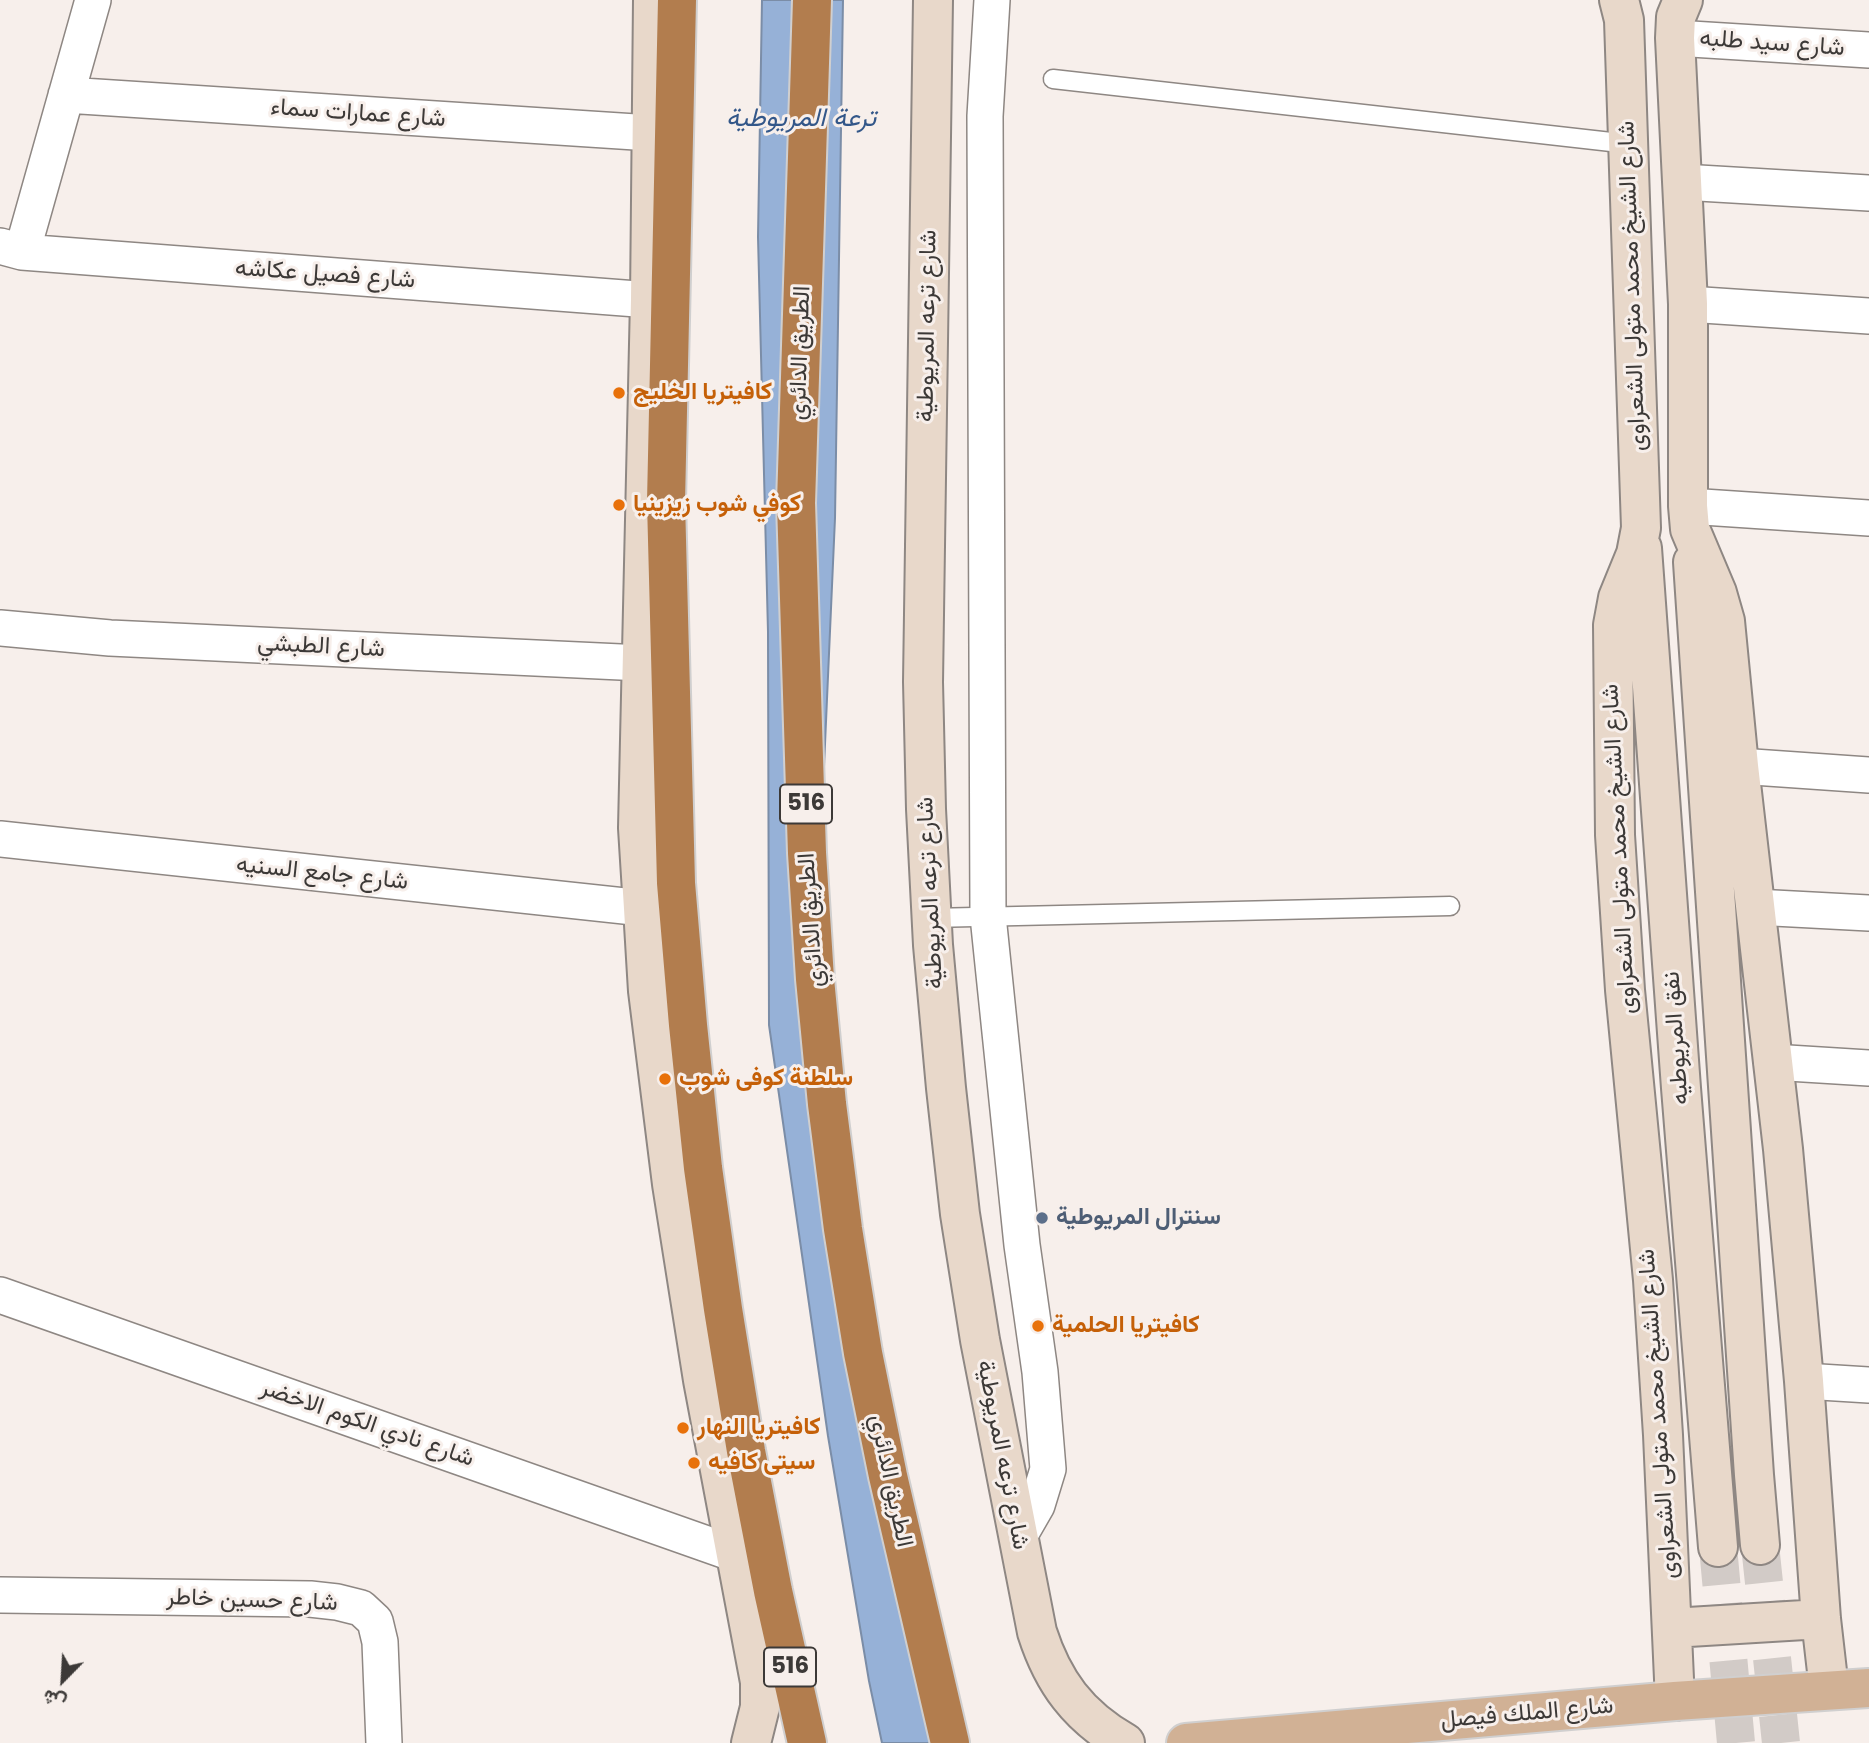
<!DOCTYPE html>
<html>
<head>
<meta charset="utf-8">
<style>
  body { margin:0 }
  #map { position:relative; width:1869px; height:1743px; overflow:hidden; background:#f7efeb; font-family:Poppins,Vazirmatn,sans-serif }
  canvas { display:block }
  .north { position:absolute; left:28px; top:1645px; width:70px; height:70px; -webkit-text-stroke:5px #f7efeb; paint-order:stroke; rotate:204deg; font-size:19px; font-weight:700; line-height:28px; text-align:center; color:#3c3937 }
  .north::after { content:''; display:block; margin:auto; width:24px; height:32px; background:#3c3937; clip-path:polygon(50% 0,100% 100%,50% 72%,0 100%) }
</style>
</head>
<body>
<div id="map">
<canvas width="1869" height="1743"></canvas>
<div class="north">ش</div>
</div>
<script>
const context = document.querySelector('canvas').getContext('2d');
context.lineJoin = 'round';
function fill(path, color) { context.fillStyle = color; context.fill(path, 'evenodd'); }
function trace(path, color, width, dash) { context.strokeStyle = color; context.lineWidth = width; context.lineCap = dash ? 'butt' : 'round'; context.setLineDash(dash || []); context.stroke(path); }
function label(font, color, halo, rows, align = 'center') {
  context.font = font + ' Poppins,Vazirmatn,sans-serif'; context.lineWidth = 6; context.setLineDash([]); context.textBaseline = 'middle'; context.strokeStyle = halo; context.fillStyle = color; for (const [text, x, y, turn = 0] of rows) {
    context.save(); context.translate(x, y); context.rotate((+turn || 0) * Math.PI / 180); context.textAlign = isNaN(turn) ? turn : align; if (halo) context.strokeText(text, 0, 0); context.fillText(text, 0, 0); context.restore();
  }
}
const water = new Path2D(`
  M762,0H843L835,518L822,812L834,1042L863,1336L945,1743H882L869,1681L828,1436L769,1025L768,632L758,237Z`);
fill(water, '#96b1d7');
trace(water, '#7b8da7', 2);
trace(new Path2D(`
  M1760,1545L1781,1743
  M1718,1547L1736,1743`), '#d2cbc7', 38, [38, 19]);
const service = new Path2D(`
  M1053,79L1629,144
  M931,918L1450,906`);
const minor = new Path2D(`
  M992,0L985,116L988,916L1022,1245L1040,1372L1048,1469L1037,1505L1018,1538
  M1675,38L1869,50
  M66,95L651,133
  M1682,182L1869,193
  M0,246L22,252L650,300
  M22,252L93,0
  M1688,304L1869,316
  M1688,506L1869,518
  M0,628L110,638L642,663
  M1739,766L1869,775
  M0,839L643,908
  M1755,907L1869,913
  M1772,1062L1869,1068
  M0,1295L735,1554
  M1804,1381L1869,1385
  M0,1595L310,1599L337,1602L361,1608L375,1621L380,1642L384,1743`);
const secondary = new Path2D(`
  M653,0L650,300L638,828L643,908L648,991L672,1184L703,1380L760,1682V1707L751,1743
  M933,0L923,682L926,809L933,945L946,1088L960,1214L980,1340L1037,1632C1053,1682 1078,1716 1125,1743
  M1619,0L1624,20L1641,528L1636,554L1618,598L1613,625L1615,835L1625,990L1653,1280L1663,1435L1675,1701
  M1683,0L1676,17L1675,38L1688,304V506L1690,529L1717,593L1725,621L1739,766L1783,1149L1804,1381L1821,1619L1829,1689
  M1642,548L1681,1088L1718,1547
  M1693,562L1754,1475L1760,1545
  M1672,1628L1821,1619`);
const primary = new Path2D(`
  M1186,1743L1675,1701L1869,1688`);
const motorway = new Path2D(`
  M677,0L666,502L676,883L688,1025L703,1168L723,1309L746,1451L773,1591L807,1743
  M812,0L796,503L807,853L815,979L827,1104L843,1229L863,1353L888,1476L950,1743`);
trace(service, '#8e8783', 21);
trace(minor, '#8e8783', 38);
trace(secondary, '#8e8783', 42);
trace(primary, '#d0cfcf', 42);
trace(motorway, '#d0cfcf', 42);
trace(service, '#fff', 18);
trace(minor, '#fff', 35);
trace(secondary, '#e8d8ca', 38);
trace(primary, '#d1b195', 38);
trace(motorway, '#b27d4e', 38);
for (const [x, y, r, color] of [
  [619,393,7,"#e8710a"],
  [619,505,7,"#e8710a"],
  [665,1079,7,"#e8710a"],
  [1042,1218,7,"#5c6f8a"],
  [1038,1326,7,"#e8710a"],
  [683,1428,7,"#e8710a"],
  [694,1463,7,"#e8710a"]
]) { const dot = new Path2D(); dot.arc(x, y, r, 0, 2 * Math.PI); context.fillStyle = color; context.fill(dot); trace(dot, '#f7efeb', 2.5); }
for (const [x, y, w] of [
  [806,804,52],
  [790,1667,52]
]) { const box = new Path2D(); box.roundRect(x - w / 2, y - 19.5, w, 39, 5); context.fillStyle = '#f7efeb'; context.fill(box); trace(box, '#3c3937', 2); }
label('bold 23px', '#3c3937', null, [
  ["516",806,804],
  ["516",790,1667]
]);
label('24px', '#3c3937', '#f7efeb', [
  ["شارع سيد طلبه",1772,44,4],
  ["شارع عمارات سماء",358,114,4],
  ["شارع فصيل عكاشه",325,275,4],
  ["شارع الشيخ محمد متولى الشعراوى",1633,286,-92],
  ["شارع ترعه المريوطية",928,326,-89],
  ["الطريق الدائري",801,353,-88],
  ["شارع الطبشي",321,647,3],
  ["شارع الشيخ محمد متولى الشعراوى",1620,849,-93],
  ["شارع جامع السنيه",322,874,6],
  ["شارع ترعه المريوطية",931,893,-93],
  ["الطريق الدائري",812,920,-94],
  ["نفق المريوطيه",1677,1038,-94],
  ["شارع الشيخ محمد متولى الشعراوى",1659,1414,-94],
  ["شارع نادي الكوم الاخضر",367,1424,19],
  ["شارع ترعه المريوطية",1002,1455,79],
  ["الطريق الدائري",890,1481,78],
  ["شارع حسين خاطر",252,1601,2],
  ["شارع الملك فيصل",1527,1714,-5]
]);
label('bold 24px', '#c56008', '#f7efeb', [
  ["كافيتريا الخليج",633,393],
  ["كوفي شوب زيزينيا",633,505],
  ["سلطنة كوفى شوب",679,1079],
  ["كافيتريا الحلمية",1052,1326],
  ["كافيتريا النهار",697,1428],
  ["سيتى كافيه",708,1463]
], 'left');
label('bold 24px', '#4e5e75', '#f7efeb', [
  ["سنترال المريوطية",1056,1218]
], 'left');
label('italic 26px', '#335789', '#f7efeb', [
  ["ترعة المريوطية",801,119]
]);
</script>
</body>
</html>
